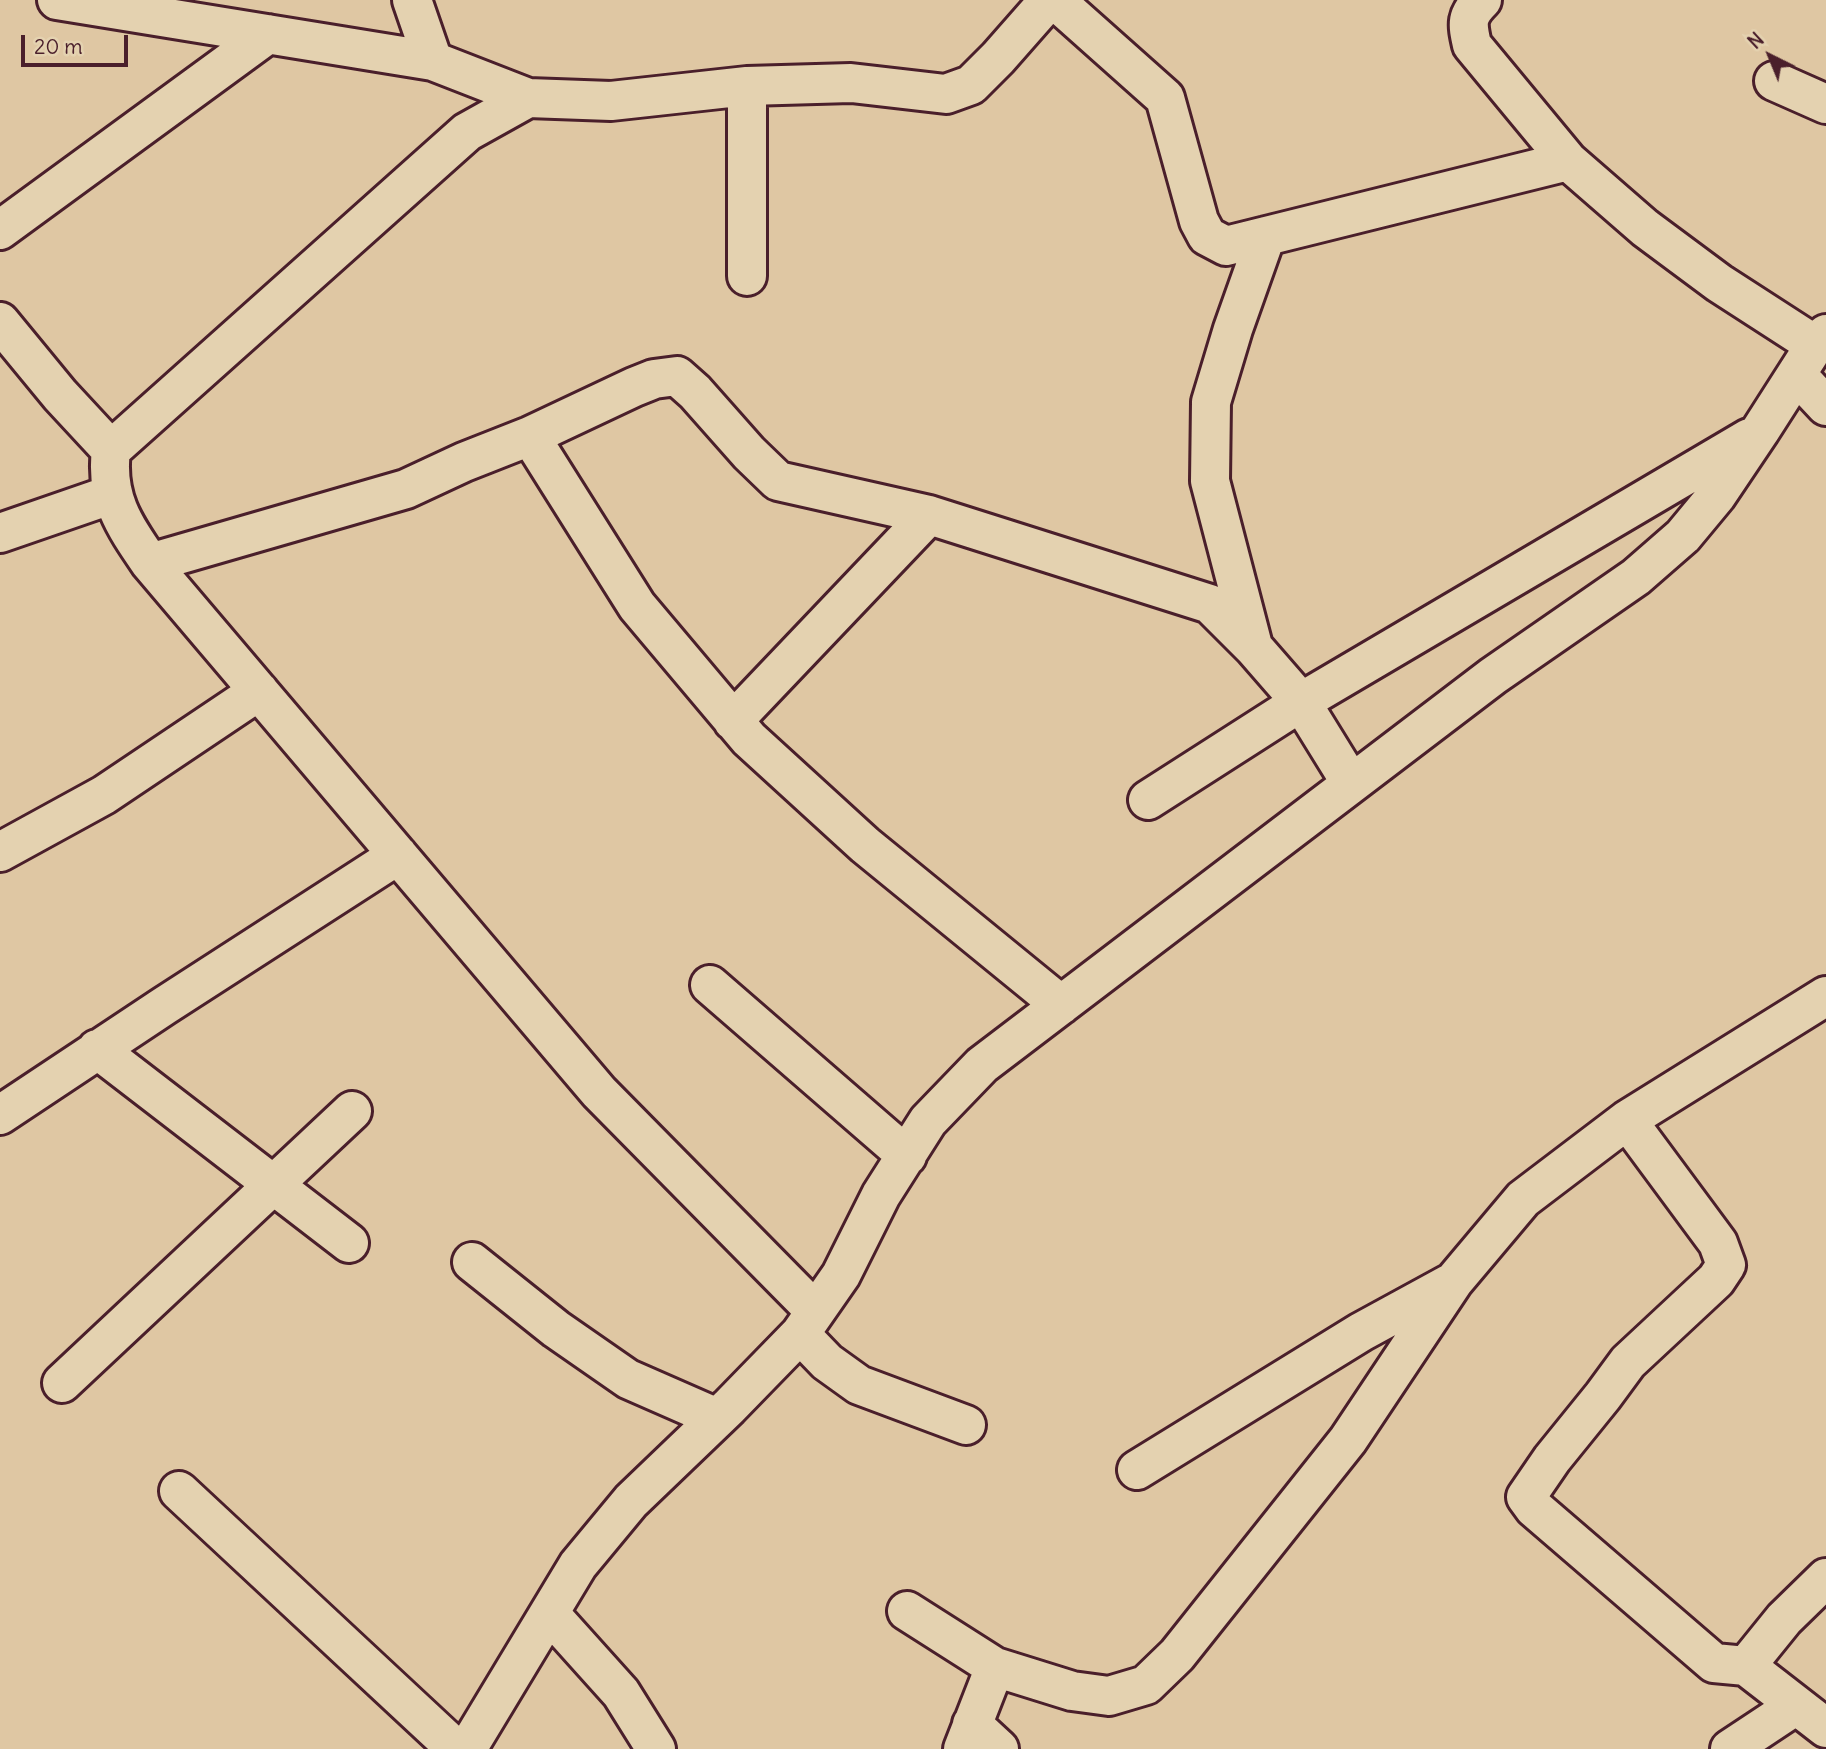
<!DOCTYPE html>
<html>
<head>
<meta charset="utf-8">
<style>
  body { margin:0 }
  #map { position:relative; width:1826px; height:1749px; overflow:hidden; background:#dfc7a3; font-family:Delius,sans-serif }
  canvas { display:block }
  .north { position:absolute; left:1735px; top:21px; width:70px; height:70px; -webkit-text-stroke:5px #e4d2b0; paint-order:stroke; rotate:317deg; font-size:19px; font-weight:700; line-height:28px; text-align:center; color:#4a1f2b }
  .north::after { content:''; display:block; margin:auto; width:24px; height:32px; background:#4a1f2b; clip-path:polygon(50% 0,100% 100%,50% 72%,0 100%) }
  .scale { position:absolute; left:21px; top:35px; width:107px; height:32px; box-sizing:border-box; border:4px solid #4a1f2b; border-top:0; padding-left:9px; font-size:21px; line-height:24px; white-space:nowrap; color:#4a1f2b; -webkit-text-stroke:5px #e4d2b0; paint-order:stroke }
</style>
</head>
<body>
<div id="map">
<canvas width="1826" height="1749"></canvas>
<div class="north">N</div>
<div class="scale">20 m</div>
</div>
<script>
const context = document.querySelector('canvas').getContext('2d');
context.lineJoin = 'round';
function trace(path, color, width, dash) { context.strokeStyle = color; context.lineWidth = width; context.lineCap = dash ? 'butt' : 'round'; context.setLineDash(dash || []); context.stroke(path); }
const minor = new Path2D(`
  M57,0L433,61L528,98L611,101L747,86L851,83L946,94L971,85L998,58L1049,0
  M412,0L433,61
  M1055,0L1165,98L1199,221L1207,236L1226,246L1568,161
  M1482,0C1466,16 1467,23 1472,45L1568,161L1645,228L1719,283L1815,345
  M1774,81L1826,104
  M528,98L467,132L111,450C105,498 124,525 150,563L599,1092L815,1311
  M0,230L268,34
  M747,276V86
  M0,322L60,395L111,450
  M1797,375L1826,406
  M530,436L637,606L749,739L865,845L1061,1005
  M0,533L113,494
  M150,563L406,489L464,462L530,436L634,387L654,379L677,376L695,392L749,453L778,481L929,515L1210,604L1254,648L1301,702L1351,783
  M1253,646L1210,481L1211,402L1233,329L1266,236
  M733,721L929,515
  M1148,800L1301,702L1749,438
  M0,852L104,795L259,691
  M710,985L907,1156
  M97,1049L349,1243
  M0,1115L164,1006L398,855
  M1627,1120L1718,1243L1726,1265L1716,1280L1628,1362L1603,1396L1552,1459L1526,1497L1534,1508L1714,1663L1746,1666L1826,1728
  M472,1262L556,1329L628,1379L717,1418
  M800,1334L827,1362L859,1385L966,1425
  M62,1383L352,1111
  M1137,1470L1361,1332L1449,1284
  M179,1491L456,1749
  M907,1611L995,1667L1072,1691L1109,1696L1146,1685L1177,1655L1348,1440L1454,1281L1523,1199L1627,1120L1826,996
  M550,1614L621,1693L656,1749
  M1746,1666L1784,1619L1826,1578
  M972,1724L999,1749
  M467,1749L578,1565L631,1501L729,1407L800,1334L841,1275L881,1195L928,1121L982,1065L1493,676L1636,577L1683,536L1717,495L1760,431L1815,345L1826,334
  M963,1749L995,1667
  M1730,1749L1795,1706`);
trace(minor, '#4a1f2b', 44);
trace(minor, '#e4d2b0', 38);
</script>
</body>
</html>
